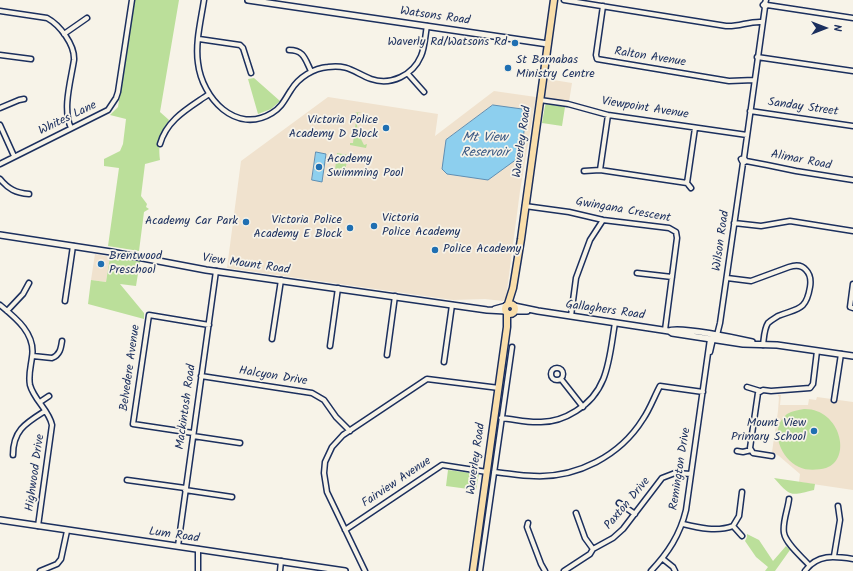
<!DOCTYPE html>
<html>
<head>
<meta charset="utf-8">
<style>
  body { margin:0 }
  #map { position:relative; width:853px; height:571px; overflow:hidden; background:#f7f3e8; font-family:Kalam,sans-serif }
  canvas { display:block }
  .north { position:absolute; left:805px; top:8px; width:40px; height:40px; -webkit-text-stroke:3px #f7f3e8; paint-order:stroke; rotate:90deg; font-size:11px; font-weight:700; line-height:16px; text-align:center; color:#1b2f5e }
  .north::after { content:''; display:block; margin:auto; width:14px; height:18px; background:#1b2f5e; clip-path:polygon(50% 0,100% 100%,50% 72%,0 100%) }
</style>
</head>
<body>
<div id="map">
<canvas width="853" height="571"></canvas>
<div class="north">N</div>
</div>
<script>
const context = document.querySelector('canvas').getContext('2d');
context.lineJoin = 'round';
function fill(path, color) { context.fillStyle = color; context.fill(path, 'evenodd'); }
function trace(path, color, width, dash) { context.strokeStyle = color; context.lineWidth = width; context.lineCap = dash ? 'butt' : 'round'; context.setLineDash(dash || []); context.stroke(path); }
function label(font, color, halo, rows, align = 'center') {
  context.font = font + ' Kalam,sans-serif'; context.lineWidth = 3.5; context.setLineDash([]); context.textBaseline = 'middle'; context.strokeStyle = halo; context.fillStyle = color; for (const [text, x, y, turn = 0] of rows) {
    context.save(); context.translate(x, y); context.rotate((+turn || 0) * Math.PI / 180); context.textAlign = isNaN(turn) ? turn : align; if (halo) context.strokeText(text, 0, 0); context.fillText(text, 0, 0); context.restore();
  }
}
fill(new Path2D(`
  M547,79L572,83L569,102L546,98L544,95Z
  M494,91L536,97L520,191L506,298L503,301L485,299L453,300L227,268L241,161L328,97L438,114L435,136Z
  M95,254L110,257L106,282L91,280Z
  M777,394L781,395L780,405H808L809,399L816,400L817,397L853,402V490L799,482L800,474L779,456L772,452L778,411L779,397Z`), '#f0e2ce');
fill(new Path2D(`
  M134,0H179L160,112L169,120C161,137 158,141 160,160L145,164L141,196L147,204L146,207L149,209L144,212L139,251L108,246L119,168L104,166V159L120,151L123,144L126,119L110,115L118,107Z
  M254,78L280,101L271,109L258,114L248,79Z
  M546,104L565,107L562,126L542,123L545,106Z
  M355,112L362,113H358L357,125L358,132L361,131V133L359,135L364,145L367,144L366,148L350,145V143H353L357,113Z
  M337,153L348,155L345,172L335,170Z
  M110,257L140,261L136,286L120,284L144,313V319L88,304L91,280L106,282Z
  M804,409C840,408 853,459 826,468C818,470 807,471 799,467C781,459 768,429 787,414C792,411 799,410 804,409Z
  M448,470L479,474L476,490L446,486Z
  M774,478L815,484L814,490C790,496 791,497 774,478Z
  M747,534L759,540L773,561L786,546L790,550L775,571H765L768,567L756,557L745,541L747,537Z`), '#bbdf9a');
const water = new Path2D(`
  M493,105L522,109L526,115L521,156L488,180L447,174L442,169L446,140Z
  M316,152L326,154L322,182L312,180Z`);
fill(water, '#8dcfee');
trace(water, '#5f8fb4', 1);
const minor = new Path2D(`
  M204,0C201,20 195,43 198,63C202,98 236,135 272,113C282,107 285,99 291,90C299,77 314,68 328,67C348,64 355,73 371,79C391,86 413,75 421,56C425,47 425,36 427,26
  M564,0L726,26C739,27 749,21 762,22
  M765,3L767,5L765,7L763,5L765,3L766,0
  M767,5L853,18
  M603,6L596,55L597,59L729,81L754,80
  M0,11L47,18C60,25 75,45 74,60C71,80 62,109 71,128
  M64,34L87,18
  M199,39L240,45L243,48L251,73
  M289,50C304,50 305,59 311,71
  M0,55L31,59
  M757,57L853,71
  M408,74L424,92
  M540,100L568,104L608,115L747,135
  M0,108L19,100L24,99
  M750,111L853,126
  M0,125L14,156
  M160,144C167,119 189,108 209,94
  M744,158L741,159L743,163L746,161L744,158L765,7
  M746,161L767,165L796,171L853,180
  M0,164L108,110L116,98L118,92L132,0
  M600,170L608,115
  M584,171L600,170L687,183L695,128
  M0,179C8,189 16,193 29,194
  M687,183L691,188
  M525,206L569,212L603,220L669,228L676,232L677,238L665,330
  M734,223L761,226L790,221L853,231
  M637,273L672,277
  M727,278L751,281L789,267C795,265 802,265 806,270C811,275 811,281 810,287C806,311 798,308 778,316C775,318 771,320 768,323C764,329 764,338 763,345
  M853,284L850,307L853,308
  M65,301L73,246
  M0,305C16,318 36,334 32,357C31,366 28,375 30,385C34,400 49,410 52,425L38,526
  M7,311L23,294L29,283
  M571,316L576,278L590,240L603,220
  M717,335L720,323L743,163
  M272,339L281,280
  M330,346L338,288
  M710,352L713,339
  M387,355L395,296
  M33,356L52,358C60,355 61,348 62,341
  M444,362L452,305
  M551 374a6 6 0 1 1 12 0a6 6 0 1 1-12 0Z
  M201,376L312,393L324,400L336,417L350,431
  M561,379L583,407
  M747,387L760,391
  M834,400L841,354
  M40,402L49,396
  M501,418C514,419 528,423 541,422C553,422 565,418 576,411C609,391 609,358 615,323
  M193,433L133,424L149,315L209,325
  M193,436L240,443
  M737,451L743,452L751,450
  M13,455C13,430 26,423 45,411
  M772,456L753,453L750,448L758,393L763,390L771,391L810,388L813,384L817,351
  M494,472C507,473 520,476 534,476C577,478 620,456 643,419C650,409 654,397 660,386L703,392
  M127,480L185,488
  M185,490L232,497
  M789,499C788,509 782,523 784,533C786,544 802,557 809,565
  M619,503L635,514
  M576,513L585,538L593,549
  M528,523L527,527L541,564L545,571
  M683,524C699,528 717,532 733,526L739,516L742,492
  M733,526L742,536
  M345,530L442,465L487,472
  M178,546L216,271
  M834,556L840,520L838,506
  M663,559L673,567L675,571
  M40,571L57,564L61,559L67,531
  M198,571V549
  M280,571L281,561
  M365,571L327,492L324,473L325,462L332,447L343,435L427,379L499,388
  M480,571L512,347
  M564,571L590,554L593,549L613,538L623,529L662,478L675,473L691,474
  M651,571C668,553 680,535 686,510L710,339
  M805,571C817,554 834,556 853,559`);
const tertiary = new Path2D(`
  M248,0L548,44
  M0,235L111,252L206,270L487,310L506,311
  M514,306L538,311L669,331L672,333L743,344L777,345L853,356
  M495,309L506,306
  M514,311H527
  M669,331C678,326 739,339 752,342
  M0,520L345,571`);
const primary = new Path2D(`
  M508,304L513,288L521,239L554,0
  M505 309a5 5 0 1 1 10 0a5 5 0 1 1-10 0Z
  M473,571L507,327V313`);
trace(minor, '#1b2f5e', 7);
trace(tertiary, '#1b2f5e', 8);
trace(primary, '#1b2f5e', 9);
trace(minor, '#f7f3e8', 4);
trace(tertiary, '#f7f3e8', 5);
trace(primary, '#f9deab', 6);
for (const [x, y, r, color] of [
  [515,43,4,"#1f6fb2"],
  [508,68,4,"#1f6fb2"],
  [386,128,4,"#1f6fb2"],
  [319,167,4,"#1f6fb2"],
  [246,222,4,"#1f6fb2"],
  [374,226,4,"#1f6fb2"],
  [350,228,4,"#1f6fb2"],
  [435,250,4,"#1f6fb2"],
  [101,264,4,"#1f6fb2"],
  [814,431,4,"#1f6fb2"]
]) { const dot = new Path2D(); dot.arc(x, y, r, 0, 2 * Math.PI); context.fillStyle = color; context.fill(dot); trace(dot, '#f7f3e8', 1.5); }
label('12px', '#1b2f5e', '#f7f3e8', [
  ["Watsons Road",435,17,8],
  ["Ralton Avenue",650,58,9],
  ["Sanday Street",803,108,8],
  ["Viewpoint Avenue",645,109,9],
  ["Whites Lane",68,119,-26],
  ["Waverley Road",523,142,-82],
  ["Alimar Road",801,161,11],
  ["Gwingana Crescent",623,211,10],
  ["Wilson Road",722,241,-82],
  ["View Mount Road",246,265,8],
  ["Gallaghers Road",605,311,8],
  ["Belvedere Avenue",131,368,-82],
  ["Halcyon Drive",273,377,9],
  ["Mackintosh Road",187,407,-82],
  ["Waverley Road",477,459,-82],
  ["Remington Drive",681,469,-81],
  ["Highwood Drive",36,473,-82],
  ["Fairview Avenue",397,483,-34],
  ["Paxton Drive",628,504,-50],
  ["Lum Road",174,536,8]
]);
label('12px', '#1b2f5e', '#f7f3e8', [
  ["Waverly Rd/Watsons Rd",507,43],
  ["St Barnabas",516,61,"left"],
  ["Ministry Centre",516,75,"left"],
  ["Victoria Police",378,121],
  ["Academy D Block",378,135],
  ["Academy",327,160,"left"],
  ["Swimming Pool",327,174,"left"],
  ["Victoria",382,219,"left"],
  ["Police Academy",382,233,"left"],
  ["Victoria Police",342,221],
  ["Academy E Block",342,235],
  ["Academy Car Park",238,222],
  ["Police Academy",443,250,"left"],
  ["Brentwood",109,257,"left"],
  ["Preschool",109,271,"left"],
  ["Mount View",806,424],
  ["Primary School",806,438]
], 'right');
label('italic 13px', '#385782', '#f7f3e8', [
  ["Mt View",485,139],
  ["Reservoir",485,154]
]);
</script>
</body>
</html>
